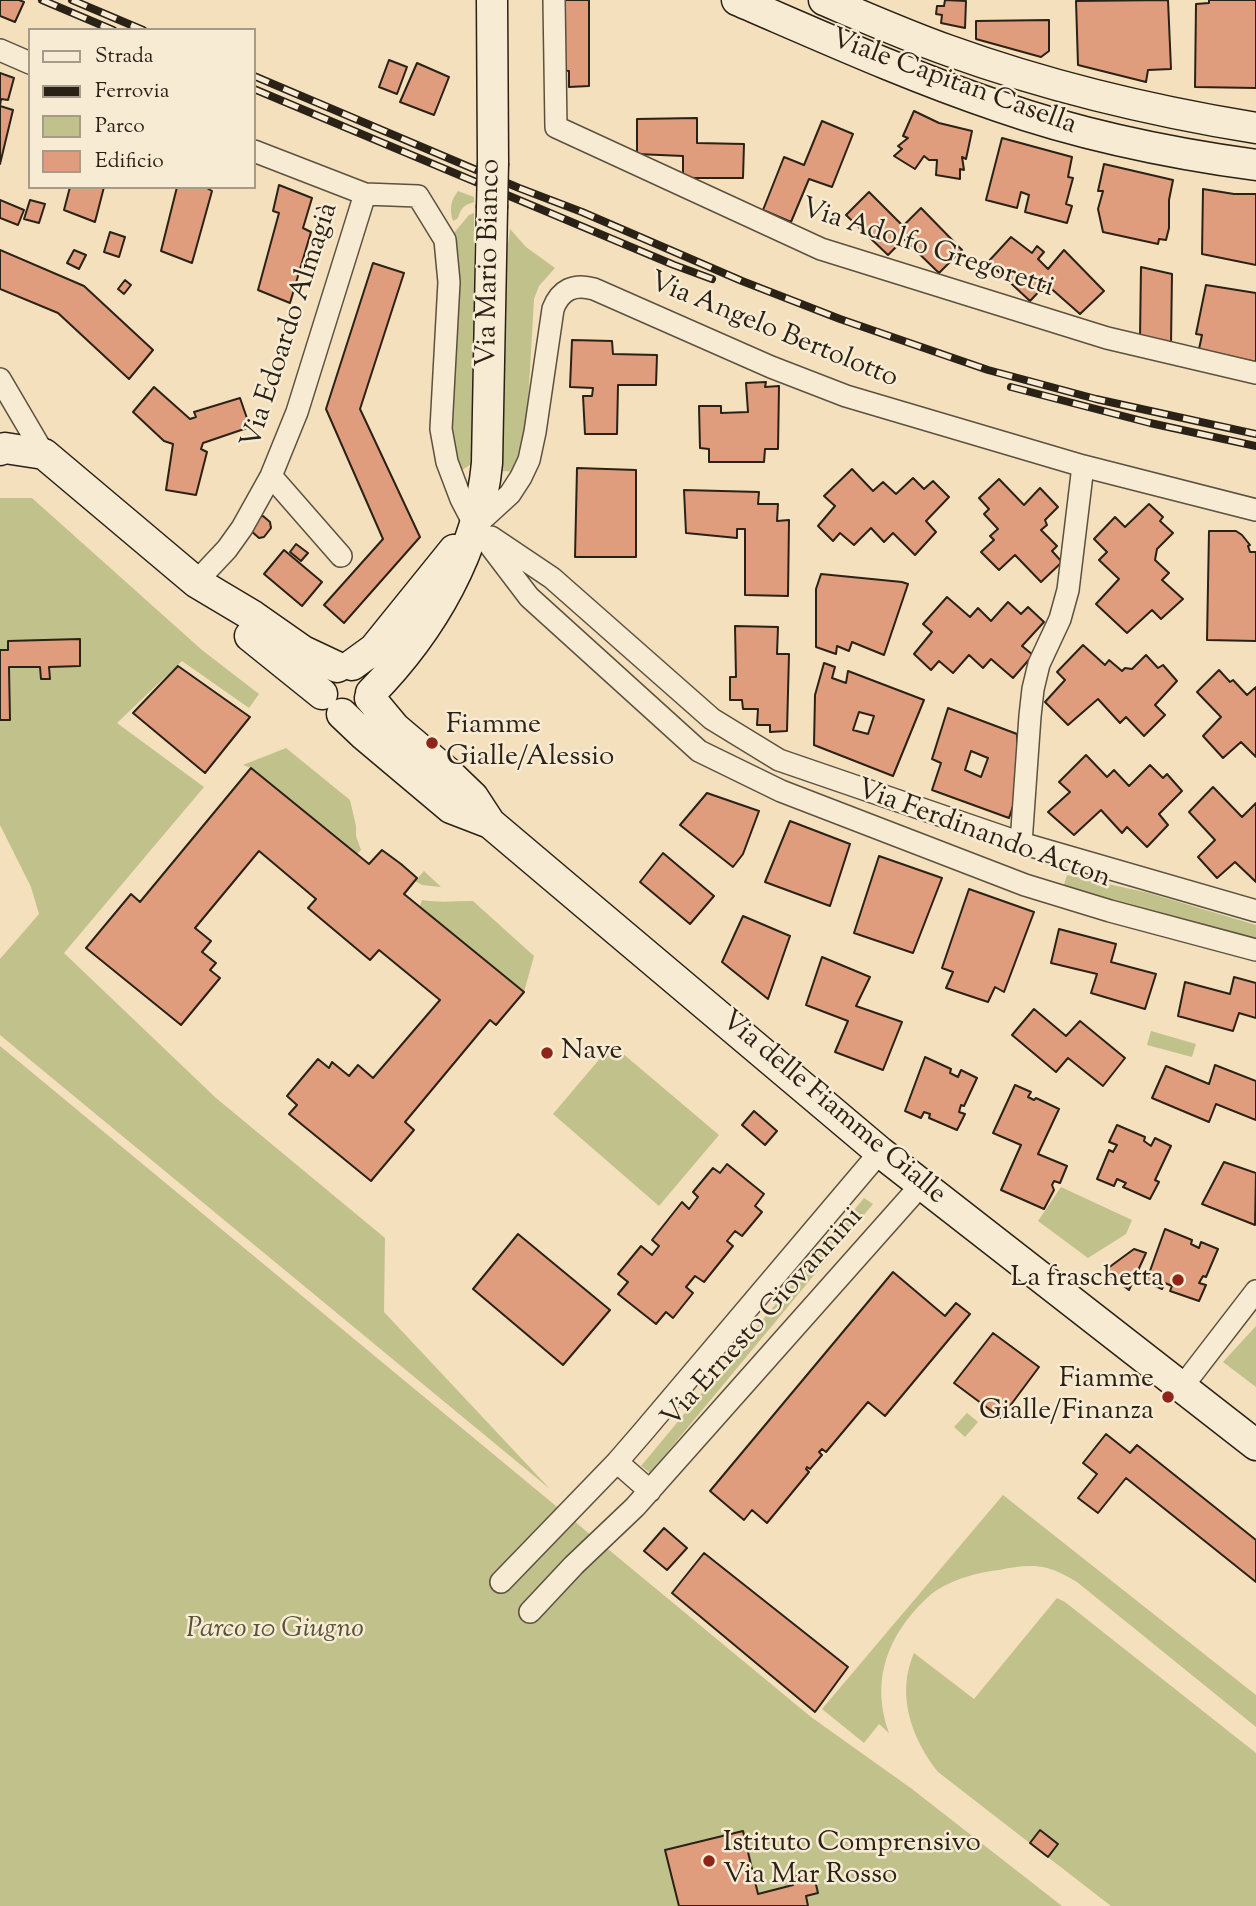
<!DOCTYPE html>
<html>
<head>
<meta charset="utf-8">
<style>
  body { margin:0 }
  #map { position:relative; width:1256px; height:1906px; overflow:hidden; background:#f4e0bc; font-family:"Sorts Mill Goudy",serif }
  canvas { display:block }
  .legend { position:absolute; left:28px; top:28px; width:228px; height:161px; box-sizing:border-box; background:#f8ebd3; border:2px solid #a69a88; margin:0; padding:9px 12px; list-style:none; font-size:21px; color:#2a2117 }
  .legend li { display:flex; align-items:center; gap:14px; height:35px }
  .legend b { width:35px; border:2px solid #a69a88 }
</style>
</head>
<body>
<div id="map">
<canvas width="1256" height="1906"></canvas>
<ul class="legend">
<li><b style="height:9px;background:#f8ebd3"></b>Strada</li>
<li><b style="height:9px;background:#2a2117"></b>Ferrovia</li>
<li><b style="height:19px;background:#c1c18c"></b>Parco</li>
<li><b style="height:19px;background:#df9d7e"></b>Edificio</li>
</ul>
</div>
<script>
const context = document.querySelector('canvas').getContext('2d');
context.lineJoin = 'round';
function fill(path, color) { context.fillStyle = color; context.fill(path, 'evenodd'); }
function trace(path, color, width, dash) { context.strokeStyle = color; context.lineWidth = width; context.lineCap = dash ? 'butt' : 'round'; context.setLineDash(dash || []); context.stroke(path); }
function label(font, color, halo, rows, align = 'center') {
  context.font = font + ' "Sorts Mill Goudy",serif'; context.lineWidth = 5; context.setLineDash([]); context.textBaseline = 'middle'; context.strokeStyle = halo; context.fillStyle = color; for (const [text, x, y, turn = 0] of rows) {
    context.save(); context.translate(x, y); context.rotate((+turn || 0) * Math.PI / 180); context.textAlign = isNaN(turn) ? turn : align; if (halo) context.strokeText(text, 0, 0); context.fillText(text, 0, 0); context.restore();
  }
}
fill(new Path2D(`
  M458,191L474,197V202C464,205 461,208 458,218L453,221C449,209 451,200 458,191Z
  M474,213L475,456L473,463L462,470L456,469L448,438L453,234L469,215Z
  M510,229L526,247L555,268L539,286L534,299L527,421L520,472L502,471L503,281Z
  M0,498H32L202,650L259,694L249,708L182,661L117,723L204,787L64,953L216,1098L385,1238L384,1312L550,1489L0,1035V959L39,914L31,887L0,825Z
  M286,748L350,800L356,826V836L361,850L357,854L251,768L243,765Z
  M424,871L441,887L422,885L415,881Z
  M1067,875L1149,893L1256,925V942L1062,891Z
  M422,900C439,903 456,901 473,901L534,956L524,992L502,976L420,906Z
  M1151,1031L1196,1044L1192,1057L1147,1045Z
  M0,1046L811,1717L912,1789L1062,1906H0Z
  M615,1047L719,1135L659,1206L553,1114L608,1049Z
  M1061,1187L1132,1220L1126,1234L1088,1258L1038,1221Z
  M864,1198L873,1204L650,1473L641,1466Z
  M1256,1326V1387L1223,1362Z
  M967,1413L978,1422L965,1437L954,1427Z
  M1003,1495L1256,1695V1727L1077,1582C1067,1576 1058,1571 1047,1568C1031,1564 1014,1567 999,1570C978,1572 955,1579 937,1590C929,1595 923,1602 917,1608C884,1644 872,1686 889,1733L879,1724L864,1743L822,1709Z
  M1057,1598L1065,1602L1256,1753V1906H1111L938,1772C911,1738 896,1694 914,1653L974,1699Z`), '#c1c18c');
const building = new Path2D(`
  M0,0H19L24,2L15,22L0,16Z
  M559,0H589V86L569,87V71L558,70Z
  M945,0L966,1L965,28L941,23L942,15L936,14L937,6H944Z
  M1168,0L1171,69L1148,70L1146,82L1078,65L1076,1Z
  M1209,0H1256V88L1195,87L1196,4L1209,3Z
  M1049,20V51L1041,57L976,39V21Z
  M389,60L407,67L397,94L379,87Z
  M417,63L449,77L434,115L400,102Z
  M0,73L14,78L8,100L1,99L0,106L13,110L0,164Z
  M914,111L939,123L972,131L966,159L962,157L964,170L960,169V179L936,175L937,160H929L924,156L915,169L894,156L902,149L898,146L908,138L903,136Z
  M697,118V143L744,144L743,178H683V156L637,154V119Z
  M822,121L853,134L832,187L809,179L791,222L763,210L784,157L804,165Z
  M1002,138L1072,157L1068,177L1073,178L1066,204L1072,206L1067,223L1025,212L1029,195L1021,192L1017,208L986,200Z
  M1104,164L1173,180L1169,200V228L1166,240L1159,239L1158,244L1103,232L1098,209L1103,191H1098Z
  M279,185L312,198L303,228L311,232L290,303L258,290L279,213L273,211Z
  M70,187H104L95,222L64,210Z
  M177,187H205L212,191L192,263L161,251Z
  M1203,189L1234,194H1256V265L1202,254Z
  M869,192L903,226L921,208L962,250L939,273L904,239L888,255L846,215Z
  M0,200L24,210L18,225L0,218Z
  M30,200L45,204L39,223L24,219Z
  M110,232L125,237L119,257L104,252Z
  M1011,237L1032,253L1037,246L1044,252L1038,259L1048,269L1064,250L1104,291L1080,314L1046,284L1030,301L988,262Z
  M0,250L84,286L153,350L129,379L58,313L0,289Z
  M74,250L86,255L79,269L67,263Z
  M373,263L404,273L360,409L420,537L344,623L324,605L383,539L326,409Z
  M1141,267L1172,274L1171,344L1140,338Z
  M125,280L131,285L124,294L118,289Z
  M1206,285L1256,293V362L1199,349L1202,335L1196,334Z
  M572,340L612,341L613,354L657,355L656,385H618L617,434H585L583,396H592L593,388L570,387Z
  M766,382L765,387L779,386L778,449H765L764,462H709V449L700,448L699,406H721V413L748,412L746,383Z
  M154,387L190,419L196,417L194,412L240,398L250,427L203,443L201,449L207,452L196,495L166,490L173,444L164,441L133,412Z
  M577,468L636,470V557H575Z
  M852,469L873,491L883,482L896,494L913,478L924,489L933,481L949,497L926,521L936,532L915,555L893,533L884,542L871,528L854,545L840,533L833,541L818,526L835,506L824,496Z
  M999,479L1024,505L1040,488L1058,507L1045,520L1047,525L1041,530L1057,546L1052,551L1062,562L1041,582L1015,555L999,570L981,552L994,540L990,536L998,529L984,514L989,509L979,498Z
  M684,490L759,492L758,504H778L777,521L789,520L788,596L745,595V529H737V538L686,533Z
  M1149,504L1163,517L1160,521L1173,533L1157,549L1155,560L1169,573L1162,580L1183,599L1161,619L1152,610L1127,633L1096,604L1119,579L1099,560L1107,552L1094,539L1115,517L1125,527Z
  M263,516L270,522L271,528L264,537L259,538L250,530L256,517Z
  M1209,531H1236L1242,535L1250,545L1248,546L1250,552H1256V641L1207,640Z
  M296,544L308,553L301,561L290,552Z
  M284,550L322,582L302,606L264,574Z
  M821,574L902,582L908,584L884,655L852,642L849,651L837,646L836,654L816,647V589Z
  M947,597L970,617L978,608L991,621L1008,602L1021,614L1028,607L1044,622L1022,646L1033,655L1013,678L991,659L983,668L969,655L953,673L939,661L931,670L914,654L932,632L923,624Z
  M735,626L778,627L777,654H789L787,731L770,732V725H757L758,709H743L742,700H730V677H736Z
  M80,639V666L49,667L50,679H41L40,667H9L10,720H0V650H8V641Z
  M1083,645L1105,665L1109,660L1122,671L1125,668L1132,669L1146,655L1158,668L1163,665L1177,681L1155,705L1165,715L1144,736L1126,717L1120,723L1098,699L1068,725L1045,702L1065,680L1057,672Z
  M824,663L835,667L832,678L846,683L848,671L924,700L893,776L814,745L815,695ZM859,712L874,716L868,734L853,730Z
  M178,666L250,717L205,773L133,713Z
  M1219,670L1230,682L1233,680L1247,695L1256,687V757L1241,742L1223,758L1203,736L1221,717L1197,692Z
  M948,708L1017,734L1018,791L1009,818L932,790L941,763L932,759ZM971,751L988,758L981,777L965,770Z
  M1086,755L1107,777L1114,770L1129,786L1150,765L1163,778L1167,774L1182,791L1159,814L1168,825L1147,847L1127,827L1122,833L1101,810L1074,835L1048,812L1070,792L1059,782Z
  M251,768L369,864L382,850L401,864L417,878L404,894L524,992L496,1025L490,1020L405,1122L414,1130L371,1181L289,1114L297,1105L287,1096L318,1059L329,1068L332,1062L349,1076L358,1065L373,1078L440,1000L379,950L370,960L308,908L316,899L259,851L195,928L211,941L202,952L216,963L210,970L220,978L181,1025L86,948L131,894L140,902Z
  M1213,787L1242,817L1256,803V882L1235,862L1217,878L1198,857L1215,840L1189,812Z
  M707,793L759,811L743,854L733,867L680,825Z
  M790,821L850,844L830,906L765,882Z
  M663,853L714,896L690,924L640,882Z
  M879,856L942,878L913,953L854,933Z
  M969,889L1034,912L1004,992L995,987L988,1002L946,988L953,972L942,968Z
  M743,916L790,936L768,999L722,962Z
  M1059,929L1116,944L1111,962L1156,974L1145,1009L1091,993L1097,974L1051,963Z
  M822,957L870,977L856,1006L902,1022L883,1070L835,1052L848,1021L806,1005Z
  M1234,977L1256,983V1018L1239,1013L1233,1031L1178,1016L1185,982L1230,994Z
  M1034,1009L1066,1036L1080,1021L1125,1058L1103,1086L1068,1058L1056,1072L1012,1035Z
  M925,1057L951,1069L950,1073L958,1077L961,1070L977,1078L964,1106L961,1105L959,1112L965,1114L957,1130L929,1118L930,1114L924,1112L921,1118L905,1111Z
  M1215,1065L1256,1081V1120L1216,1104L1209,1122L1152,1098L1166,1066L1209,1084Z
  M1015,1085L1031,1092L1028,1097L1034,1100L1036,1098L1059,1109L1038,1154L1067,1166L1060,1183L1054,1181L1052,1185L1054,1190L1044,1209L1001,1190L1021,1145L993,1133Z
  M754,1111L777,1131L765,1145L742,1125Z
  M1117,1125L1145,1137L1144,1141L1151,1146L1155,1138L1171,1146L1155,1180L1159,1182L1150,1199L1123,1187L1126,1183L1117,1179L1114,1186L1097,1179L1109,1150L1113,1152L1117,1145L1109,1142Z
  M1224,1162L1256,1173L1255,1225L1202,1204Z
  M727,1164L764,1194L755,1206L762,1212L742,1236L735,1231L727,1241L733,1246L704,1282L695,1276L686,1287L693,1293L673,1318L666,1312L656,1324L618,1294L628,1282L618,1274L641,1246L652,1255L659,1246L652,1240L682,1202L689,1209L698,1197L693,1192L713,1168L720,1173Z
  M1165,1229L1192,1240L1191,1244L1199,1248L1201,1242L1218,1249L1206,1277L1203,1276L1199,1283L1206,1285L1199,1301L1170,1291L1172,1286L1165,1283L1162,1289L1146,1282Z
  M518,1234L610,1310L563,1365L473,1289Z
  M1134,1249L1146,1253L1129,1290L1104,1271Z
  M893,1272L945,1316L956,1303L970,1314L885,1416L868,1402L826,1452L822,1449L819,1452L822,1455L810,1469L807,1467L806,1469L809,1472L767,1523L752,1510L744,1520L710,1491Z
  M993,1333L1039,1367L1001,1418L954,1383Z
  M1106,1434L1130,1453L1137,1445L1256,1540V1582L1126,1478L1098,1513L1078,1498L1097,1474L1083,1463Z
  M664,1528L687,1548L667,1570L644,1551Z
  M704,1553L848,1667L815,1712L672,1593Z
  M1040,1830L1058,1844L1048,1857L1030,1843Z
  M743,1831L758,1894L793,1885L791,1877L813,1872L818,1893L806,1896L808,1906H679L665,1850Z`);
fill(building, '#df9d7e');
trace(building, '#2a2117', 2);
const street = new Path2D(`
  M554,0L556,127L821,249L1107,338L1256,373
  M0,50L30,63
  M254,151L365,194L418,196L445,240L449,282L441,429L447,462L461,499L475,526L529,597L699,751L781,791L1025,885L1110,911L1256,950
  M0,379L44,454
  M271,476L341,556
  M475,526L510,494L521,477L529,460L535,432L553,309C560,290 574,283 594,289L771,367L846,396L1083,466L1256,510
  M491,537L552,578L712,719L779,760L1021,843L1256,911
  M196,582L227,549L242,528L271,476L297,412L365,194
  M1021,843L1030,716L1033,689L1039,664L1060,619L1068,590L1083,466
  M1182,1387L1256,1291
  M617,1462L650,1491
  M501,1582L617,1462L643,1432L880,1152
  M530,1612L574,1565L635,1507L921,1185`);
const secondary = new Path2D(`
  M492,0L493,163
  M737,0C823,37 909,76 998,106C1081,135 1168,153 1256,165
  M824,0C864,17 905,35 947,50C1047,86 1151,111 1256,128
  M0,450L5,448L44,454L196,582L253,616L303,651L337,667
  M250,636L322,694
  M352,665L374,649L454,550
  M371,693C432,631 479,550 487,463L492,208
  M370,698L395,728L447,772L473,797L490,823L574,894L880,1152L1256,1445
  M342,714L363,734L451,808L490,823`);
trace(street, '#5c5140', 24);
trace(secondary, '#2a2117', 33);
trace(street, '#f8ebd3', 21);
trace(secondary, '#f8ebd3', 30);
const rail = new Path2D(`
  M42,0L113,30
  M72,0L143,30
  M254,76L519,188L582,212L742,281L840,319L988,370L1096,399L1256,434
  M254,89L674,265L712,279
  M1011,387L1150,423L1256,446`);
trace(rail, '#2a2117', 8);
trace(rail, '#f8ebd3', 5, [16]);
const secondaryBridge = new Path2D(`
  M492,208L493,163`);
trace(secondaryBridge, '#2a2117', 33, []);
trace(secondaryBridge, '#f8ebd3', 30);
for (const [x, y, r, color] of [
  [432,743,7,"#8f2418"],
  [547,1053,7,"#8f2418"],
  [1178,1280,7,"#8f2418"],
  [1168,1397,7,"#8f2418"],
  [709,1861,7,"#8f2418"]
]) { const dot = new Path2D(); dot.arc(x, y, r, 0, 2 * Math.PI); context.fillStyle = color; context.fill(dot); trace(dot, '#f8ebd3', 2.5); }
label('28px', '#2a2117', '#f8ebd3', [
  ["Viale Capitan Casella",953,84,20],
  ["Via Adolfo Gregoretti",927,250,18],
  ["Via Mario Bianco",491,263,-89],
  ["Via Edoardo Almagià",292,326,-72],
  ["Via Angelo Bertolotto",773,332,22],
  ["Via Ferdinando Acton",983,836,20],
  ["Via delle Fiamme Gialle",832,1109,40],
  ["Via Ernesto Giovannini",764,1319,-48]
]);
label('28px', '#2a2117', '#f8ebd3', [
  ["Fiamme",446,727],
  ["Gialle/Alessio",446,759],
  ["Nave",561,1053],
  ["La fraschetta",1164,1280,"right"],
  ["Fiamme",1154,1381,"right"],
  ["Gialle/Finanza",1154,1413,"right"],
  ["Istituto Comprensivo",723,1845],
  ["Via Mar Rosso",723,1877]
], 'left');
label('italic 28px', '#57513a', '#f8ebd3', [
  ["Parco 10 Giugno",275,1631]
]);
</script>
</body>
</html>
